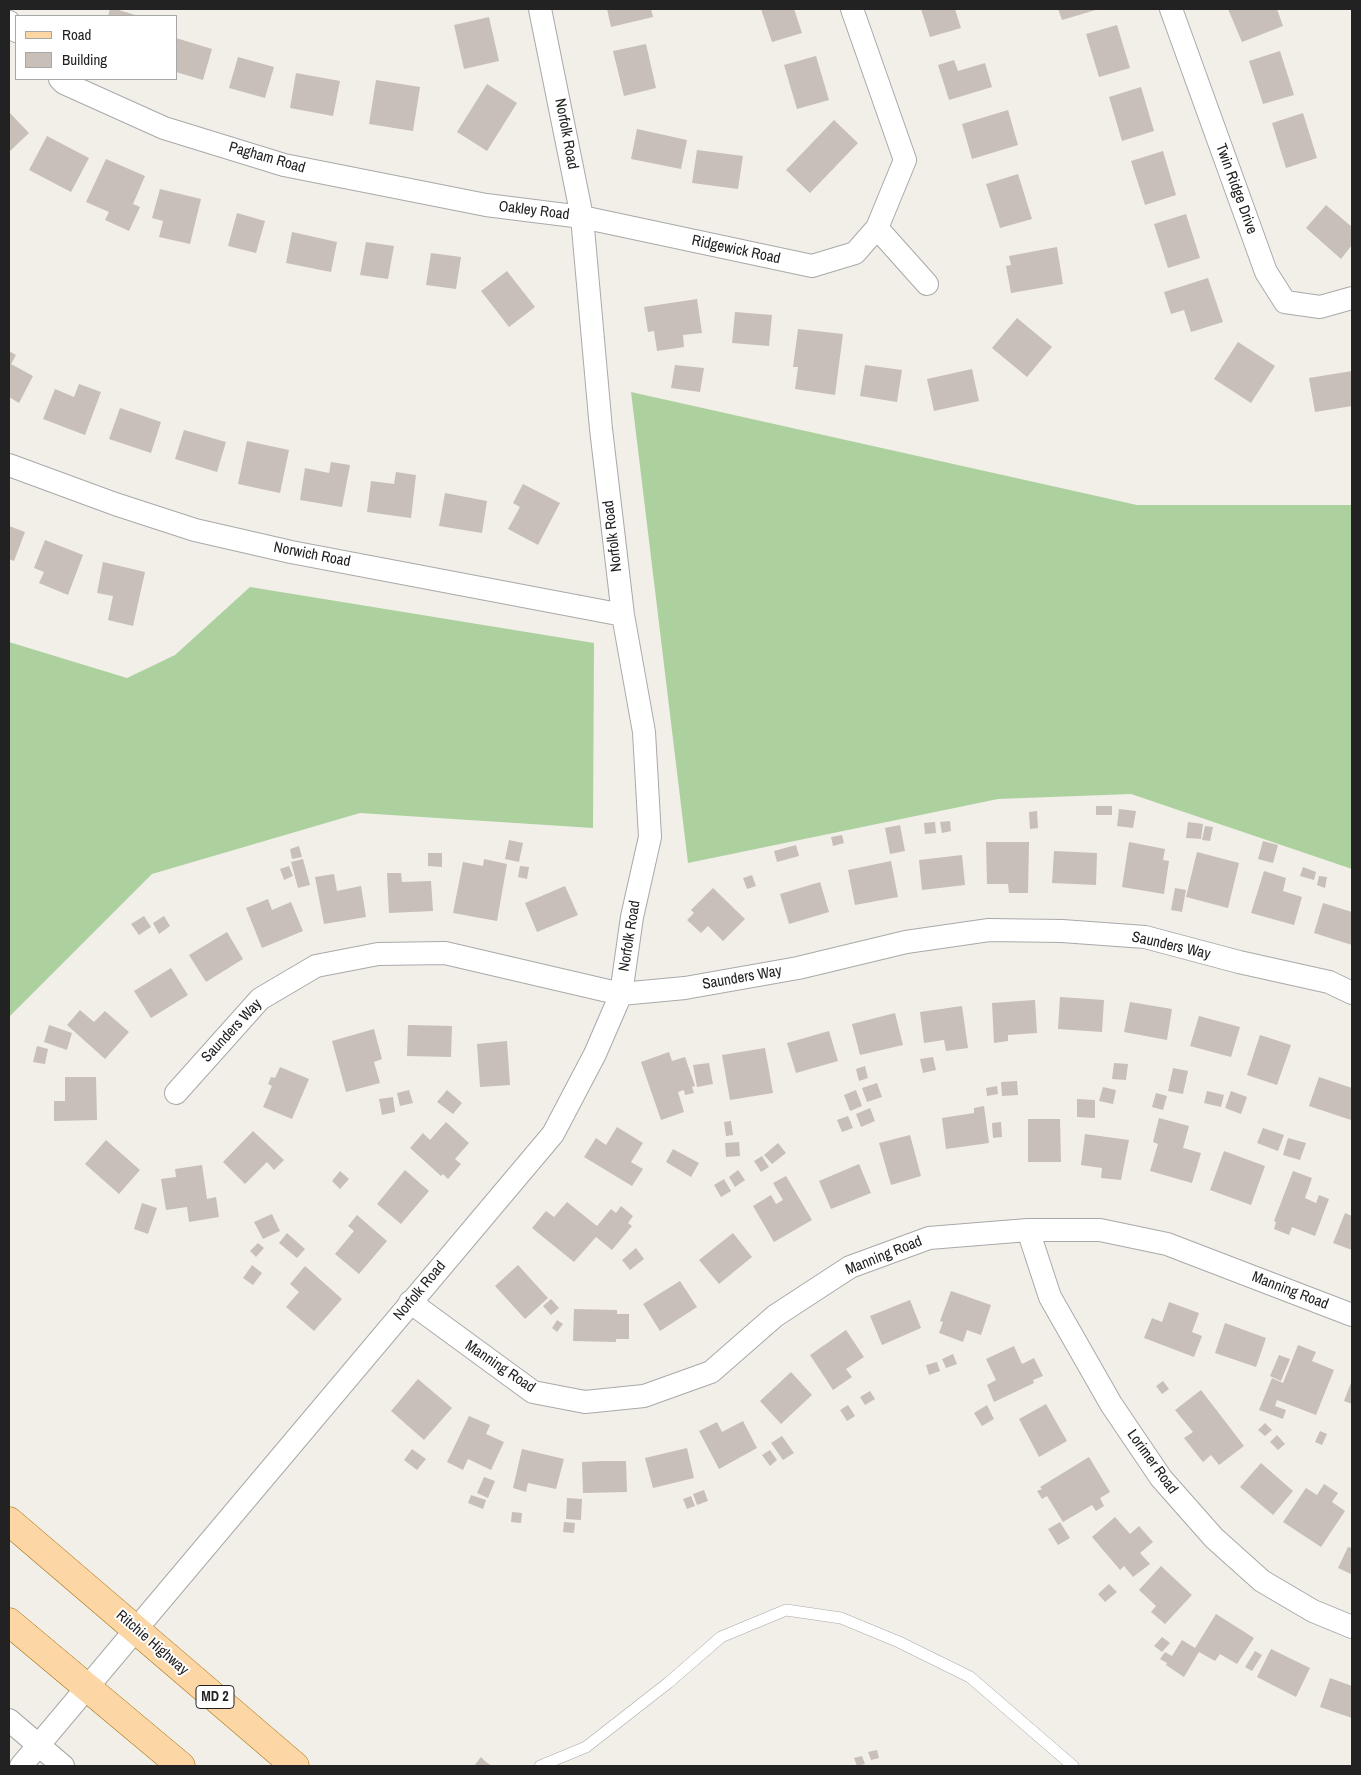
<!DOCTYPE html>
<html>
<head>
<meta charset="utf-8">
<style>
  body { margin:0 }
  #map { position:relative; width:1361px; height:1775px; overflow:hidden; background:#f2efe9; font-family:"Archivo Narrow",sans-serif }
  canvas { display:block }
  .frame { position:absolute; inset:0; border:10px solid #222; pointer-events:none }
  .legend { position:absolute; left:15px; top:15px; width:162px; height:65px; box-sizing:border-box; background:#fff; border:1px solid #a7a7a7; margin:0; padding:6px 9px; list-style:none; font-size:15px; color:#222 }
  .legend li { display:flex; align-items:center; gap:10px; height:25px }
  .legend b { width:25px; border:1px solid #a7a7a7 }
</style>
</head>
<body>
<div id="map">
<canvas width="1361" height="1775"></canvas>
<div class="frame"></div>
<ul class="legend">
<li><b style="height:6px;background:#fcd6a4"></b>Road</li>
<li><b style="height:14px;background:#c7bfb8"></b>Building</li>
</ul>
</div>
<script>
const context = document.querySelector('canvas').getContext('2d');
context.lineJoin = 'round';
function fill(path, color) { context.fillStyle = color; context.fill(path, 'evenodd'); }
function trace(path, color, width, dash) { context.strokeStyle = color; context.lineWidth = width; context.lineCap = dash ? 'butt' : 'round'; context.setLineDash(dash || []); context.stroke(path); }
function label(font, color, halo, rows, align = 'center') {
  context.font = font + ' "Archivo Narrow",sans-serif'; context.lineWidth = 4; context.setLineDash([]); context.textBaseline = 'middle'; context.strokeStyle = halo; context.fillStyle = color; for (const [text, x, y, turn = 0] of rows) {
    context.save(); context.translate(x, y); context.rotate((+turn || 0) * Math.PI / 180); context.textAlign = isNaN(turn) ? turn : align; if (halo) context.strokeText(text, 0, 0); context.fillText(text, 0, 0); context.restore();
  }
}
fill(new Path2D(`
  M631,392L1137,505H1352V869L1131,794L998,799L688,863Z
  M250,587L594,643L593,828L360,813L152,874L9,1017V642L127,678L175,655Z`), '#add19e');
fill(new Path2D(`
  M110,9H115L139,16H108Z
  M607,9H651L653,17L611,27Z
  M761,9H794L802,33L772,42Z
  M921,9H955L961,28L930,37Z
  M1058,9H1099L1062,20Z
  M1228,9H1277L1283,26L1242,42Z
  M489,17L499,61L464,69L454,25Z
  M1117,25L1130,68L1099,77L1086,34Z
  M176,38L212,49L203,80L176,72Z
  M646,44L656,88L624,96L613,51Z
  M1280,51L1294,95L1263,104L1249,61Z
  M816,56L829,100L797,109L784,65Z
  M238,57L274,67L265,98L229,88Z
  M954,60L958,71L985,63L992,87L949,100L938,65Z
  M296,73L340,81L333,116L290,108Z
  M376,80L420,87L413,131L369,124Z
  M487,84L517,103L487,151L457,132Z
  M1141,87L1154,131L1122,141L1109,97Z
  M1008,110L1018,145L972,159L962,124Z
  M9,112L29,133L9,152Z
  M1303,113L1317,158L1286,168L1272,123Z
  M834,120L858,143L810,193L786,170Z
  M637,129L687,140L681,169L631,159Z
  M47,136L89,158L71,192L29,170Z
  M697,150L743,156L738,189L692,183Z
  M1163,151L1176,195L1145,205L1131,161Z
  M106,159L145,176L133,204L140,207L129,231L105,220L109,212L86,202Z
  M1018,174L1032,219L1000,228L986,184Z
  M160,189L201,199L190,244L159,237L163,221L152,218Z
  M1326,205L1352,227V245L1341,259L1306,228Z
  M237,213L265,221L256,253L228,246Z
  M1186,214L1200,258L1168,268L1154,224Z
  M292,232L337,242L331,272L286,263Z
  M366,242L394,246L388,279L360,275Z
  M1057,247L1063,284L1011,293L1006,266L1011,265L1009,256Z
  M431,253L461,257L456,289L426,285Z
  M507,271L535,307L509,327L481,291Z
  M1208,278L1223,322L1191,332L1184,310L1171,314L1164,292Z
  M697,299L702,333L683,335L684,347L657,351L654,331L648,332L644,307Z
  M735,312L772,315L769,346L732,343Z
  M1017,318L1052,347L1027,377L992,348Z
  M798,329L843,334L835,395L795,389L798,367H793Z
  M1238,342L1275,366L1251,403L1214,379Z
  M9,351L16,355L11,364L33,376L19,403L9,397Z
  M675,365L704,368L700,392L671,388Z
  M865,365L902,370L897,402L860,396Z
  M972,369L979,401L934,411L927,379Z
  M1352,371V406L1315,412L1309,378Z
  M79,384L101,392L85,435L43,419L55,389L74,397Z
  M120,408L161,422L151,453L109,439Z
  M184,430L226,442L217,472L175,459Z
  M247,441L289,450L280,493L238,484Z
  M331,462L350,465L342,507L300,500L305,468L329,473Z
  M396,472L416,475L411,518L367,512L371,481L394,484Z
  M523,484L560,503L538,545L508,529L520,507L513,503Z
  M445,493L487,501L482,533L439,526Z
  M9,526L25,532L14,561L9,559Z
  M45,540L83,555L68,595L39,583L44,572L34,568Z
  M103,562L145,572L133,626L108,620L113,596L97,593Z
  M1096,806H1112V815H1096Z
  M1119,809L1136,811L1133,828L1117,826Z
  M1037,811L1038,828L1030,829L1029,812Z
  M950,821L951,831L942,833L940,822Z
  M935,822L936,833L925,834L924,823Z
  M1188,822L1203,824L1201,839L1186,838Z
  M900,825L905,851L890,854L885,828Z
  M1205,826L1213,827L1210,841L1202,840Z
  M842,835L844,843L833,846L831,837Z
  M509,840L523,843L519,862L505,859Z
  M1263,841L1278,845L1273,863L1258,859Z
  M986,842H1029L1028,893H1009L1008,884H987Z
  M1129,842L1165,849L1163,860L1169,861L1164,894L1122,887Z
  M796,845L799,856L777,862L774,851Z
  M299,846L302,857L292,859L290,849Z
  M1054,851L1097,853L1096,885L1052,883Z
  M1197,852L1239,863L1228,908L1186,897Z
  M428,853H442V867L428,866Z
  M962,855L965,885L922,890L919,860Z
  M303,859L310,885L298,888L291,862Z
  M484,859L507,864L497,921L453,913L463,862L483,866Z
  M891,861L898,897L855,905L848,870Z
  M289,866L293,876L284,880L280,869Z
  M520,866L529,867L527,879L518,877Z
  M1303,867L1316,872L1314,880L1300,876Z
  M1264,871L1286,878L1283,891L1302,897L1294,925L1251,913Z
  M387,873H401L402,882L431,881L433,911L389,913Z
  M334,874L337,891L361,886L366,917L324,924L315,877Z
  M752,875L756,886L747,889L743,878Z
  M1319,876L1327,877L1325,888L1317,885Z
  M820,882L829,912L789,924L780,894Z
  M565,886L578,915L537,932L525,903Z
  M713,888L745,919L723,941L708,926L701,933L687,920L694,913L691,910Z
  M1175,888L1186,890L1182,912L1171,910Z
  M268,899L272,910L291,902L303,931L262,948L246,908Z
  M1323,903L1352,912V945L1314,933Z
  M144,916L151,927L139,935L131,924Z
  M164,916L170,926L159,934L153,923Z
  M227,932L243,959L206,982L189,955Z
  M171,968L188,995L151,1018L134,991Z
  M1060,997L1104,1000L1102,1032L1058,1029Z
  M1035,1000L1037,1033L1008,1035V1041L994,1043L992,1003Z
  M1130,1002L1172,1009L1167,1040L1124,1032Z
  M962,1006L968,1048L946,1051L944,1040L924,1043L920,1012Z
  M80,1010L94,1022L105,1011L129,1032L105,1059L67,1025Z
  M895,1013L903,1045L860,1055L852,1024Z
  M1199,1016L1240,1027L1231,1057L1190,1046Z
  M49,1025L72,1033L67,1050L44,1042Z
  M408,1025L452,1026L451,1057L407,1056Z
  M374,1029L382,1059L374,1062L380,1083L346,1092L332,1041Z
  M829,1031L838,1061L796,1073L787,1043Z
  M1260,1035L1291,1045L1277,1085L1247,1075Z
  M507,1041L510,1085L480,1087L477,1044Z
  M37,1046L48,1049L45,1064L33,1062Z
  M765,1048L773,1093L730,1100L722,1055Z
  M669,1052L672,1061L685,1057L695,1086L692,1087L694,1093L685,1095L684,1090L678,1092L684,1112L661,1120L641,1062Z
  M933,1057L936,1070L923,1073L920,1059Z
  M709,1063L713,1084L697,1087L693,1065Z
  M1114,1063L1128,1064L1126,1080L1112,1079Z
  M865,1066L868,1078L859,1081L856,1069Z
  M280,1067L309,1079L292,1119L263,1107L272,1086L268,1084L271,1077L275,1078Z
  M1173,1068L1188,1071L1183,1094L1168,1091Z
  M65,1077H96L97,1120L54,1121V1101H65Z
  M1319,1077L1352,1088L1351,1120L1309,1106Z
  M1017,1081L1018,1095L1002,1096L1001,1082Z
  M877,1083L882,1097L867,1102L862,1088Z
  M997,1086L998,1094L987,1096L986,1088Z
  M1103,1087L1116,1090L1113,1104L1099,1101Z
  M409,1090L413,1103L400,1106L397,1093Z
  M447,1090L462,1103L453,1114L437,1102Z
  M856,1090L862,1106L850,1111L844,1095Z
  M1207,1091L1224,1095L1221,1107L1204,1103Z
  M1231,1091L1247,1097L1241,1114L1225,1108Z
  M1156,1093L1167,1096L1163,1110L1152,1107Z
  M393,1097L395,1112L382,1115L379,1099Z
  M1077,1099L1095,1100V1118L1077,1117Z
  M984,1106L989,1143L946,1149L942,1118L974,1113V1108Z
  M870,1108L875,1121L861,1127L856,1114Z
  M848,1116L853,1128L842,1132L837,1120Z
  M1159,1118L1189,1126L1183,1148L1201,1153L1192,1183L1150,1171L1158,1144L1153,1142Z
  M1028,1119H1060L1061,1162H1028Z
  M731,1121L733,1135L726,1136L724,1122Z
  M446,1122L469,1143L455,1159L461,1164L448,1179L443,1174L441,1176L410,1148L423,1133L430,1140Z
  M1001,1122L1002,1137L993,1138L992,1123Z
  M617,1127L643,1143L631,1162L643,1169L632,1186L584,1157L596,1138L606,1145Z
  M1263,1128L1284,1135L1278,1151L1257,1143Z
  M253,1131L284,1160L274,1170L267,1162L245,1184L223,1162Z
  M1085,1134L1129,1140L1121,1180L1101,1178L1102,1168L1081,1165Z
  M910,1135L921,1176L891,1185L879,1143Z
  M1288,1138L1306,1143L1300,1160L1283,1155Z
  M106,1140L140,1170L119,1194L85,1164Z
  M739,1142L740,1156L726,1157L725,1143Z
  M778,1143L786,1153L772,1164L764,1155Z
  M673,1149L699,1163L691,1177L666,1162Z
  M1224,1151L1265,1166L1251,1205L1210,1190Z
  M762,1156L769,1167L761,1172L754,1161Z
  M859,1164L871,1193L831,1209L819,1181Z
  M202,1165L207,1199L216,1197L219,1217L189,1222L187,1207L166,1210L161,1179L176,1177L175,1169Z
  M405,1170L429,1191L401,1224L377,1204Z
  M738,1170L745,1180L735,1187L729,1177Z
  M340,1171L349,1179L340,1189L332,1181Z
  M1293,1171L1312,1178L1305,1198L1316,1203L1319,1195L1329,1199L1315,1236L1292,1227L1289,1235L1274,1229L1276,1222L1274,1221Z
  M786,1176L812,1220L774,1242L753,1206L771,1195L776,1204L783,1200L773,1183Z
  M724,1179L731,1191L721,1197L714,1185Z
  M567,1202L597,1226L611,1209L616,1213L621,1206L633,1216L628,1223L632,1226L612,1250L596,1237L574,1262L532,1228L546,1211L554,1217Z
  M142,1203L157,1208L148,1234L134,1229Z
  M1345,1213L1352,1216V1250L1333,1243Z
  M272,1214L280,1231L263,1239L254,1222Z
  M357,1215L387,1241L359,1274L335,1254L354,1231L348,1226Z
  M287,1233L305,1249L297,1258L279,1243Z
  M733,1233L752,1257L719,1284L699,1260Z
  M258,1243L264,1248L256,1257L250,1251Z
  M636,1248L644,1259L630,1270L622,1260Z
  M252,1265L262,1273L253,1285L243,1278Z
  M518,1265L548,1298L525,1319L495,1286Z
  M305,1266L342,1299L314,1331L286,1307L299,1292L290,1284Z
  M680,1281L697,1307L660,1331L643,1304Z
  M951,1291L991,1305L981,1335L967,1330L963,1342L939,1333L943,1322L940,1321Z
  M551,1299L559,1308L551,1315L543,1306Z
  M910,1300L921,1328L882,1345L870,1316Z
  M1169,1302L1199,1313L1192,1332L1202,1336L1194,1357L1144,1338L1152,1318L1162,1322Z
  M574,1309L617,1310V1314H629V1339H616V1342L573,1341Z
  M557,1320L563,1324L557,1332L552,1328Z
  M1225,1323L1266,1338L1256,1367L1215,1353Z
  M846,1330L864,1357L846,1369L852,1377L833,1390L810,1355Z
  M1298,1345L1316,1352L1312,1361L1334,1370L1316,1415L1277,1400L1275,1406L1286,1410L1283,1419L1259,1410L1272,1378L1283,1383Z
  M1014,1346L1022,1364L1034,1358L1043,1376L1033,1380L1034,1383L994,1402L987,1385L996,1380L986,1359Z
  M953,1354L957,1364L946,1368L942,1359Z
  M1279,1355L1290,1359L1281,1381L1270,1376Z
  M937,1362L940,1371L929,1375L926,1365Z
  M791,1372L812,1395L781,1424L760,1401Z
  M418,1379L452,1408L424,1440L391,1411Z
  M1352,1380V1404L1344,1401Z
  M1163,1381L1169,1389L1162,1394L1156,1386Z
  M1201,1390L1244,1446L1219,1465L1211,1455L1203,1462L1195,1452L1184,1438L1193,1432L1175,1410Z
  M870,1391L875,1399L865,1405L860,1397Z
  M1046,1404L1067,1441L1039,1457L1019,1419Z
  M848,1405L855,1416L847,1421L840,1410Z
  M987,1405L994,1419L982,1426L974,1413Z
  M469,1416L490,1425L486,1434L504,1442L491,1470L468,1459L463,1470L447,1462Z
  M743,1421L757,1448L719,1469L699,1431L717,1422L722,1432Z
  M1265,1423L1272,1430L1265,1436L1258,1430Z
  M1320,1431L1327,1434L1322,1445L1315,1442Z
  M1277,1435L1285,1444L1278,1450L1270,1442Z
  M782,1436L794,1453L783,1460L771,1443Z
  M687,1448L694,1478L653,1488L645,1458Z
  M412,1449L426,1459L417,1470L404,1460Z
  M522,1449L564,1459L556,1489L528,1483L526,1492L513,1488Z
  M770,1450L777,1460L770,1466L762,1455Z
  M1089,1457L1110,1492L1100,1498L1104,1506L1096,1511L1092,1505L1063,1522L1047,1496L1042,1499L1037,1491L1042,1489L1040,1487Z
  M602,1461H626L627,1492L583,1493L582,1462Z
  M1261,1463L1293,1491L1273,1515L1240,1487Z
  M484,1477L495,1481L488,1498L477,1493Z
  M1324,1484L1338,1493L1332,1502L1345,1511L1321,1547L1283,1522L1306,1488L1317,1495Z
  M704,1490L708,1501L697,1505L693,1494Z
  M471,1495L486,1500L483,1509L468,1503Z
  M691,1496L695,1506L687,1509L683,1499Z
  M567,1498L582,1499L581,1520L566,1519Z
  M512,1512L522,1513L521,1523L511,1522Z
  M1115,1517L1130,1534L1139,1526L1153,1542L1140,1553L1150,1564L1133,1577L1124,1566L1120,1570L1092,1537Z
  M564,1522L575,1523L574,1533L563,1532Z
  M1060,1522L1070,1538L1058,1545L1048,1529Z
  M1348,1547L1352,1548L1351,1574L1338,1568Z
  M1161,1566L1192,1595L1165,1624L1151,1612L1156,1606L1139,1590Z
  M1109,1584L1117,1592L1105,1602L1098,1594Z
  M1216,1614L1254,1638L1237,1664L1220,1654L1215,1661L1199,1652L1184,1677L1166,1665L1167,1663L1160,1659L1165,1652L1172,1656L1182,1640L1195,1648Z
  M1162,1637L1170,1643L1162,1652L1154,1646Z
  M1271,1649L1310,1668L1296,1697L1257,1677Z
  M1255,1651L1262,1655L1252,1671L1245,1667Z
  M1330,1678L1352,1686V1718L1320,1707Z
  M877,1750L879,1758L871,1760L868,1752Z
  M862,1756L865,1764L857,1766L854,1758Z
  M481,1757L486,1762L492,1766H474Z`), '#c7bfb8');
const service = new Path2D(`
  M540,1766L586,1747L668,1683L721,1637L786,1610L841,1618L899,1642L970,1677L1073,1766`);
const minor = new Path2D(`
  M852,9L905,160L877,228
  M1171,9L1266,272L1285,302L1320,307L1352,298
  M9,22L16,31
  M60,79L64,83L164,128L284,165L486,205L582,217L812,266L855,253L877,228L927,284
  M9,465L115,504L195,530L291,552L623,615
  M176,1093L260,999L316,966L378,954L445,953L621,994L685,988L798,968L906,942L989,930L1062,931L1145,937L1239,962L1329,982L1352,993
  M1028,1230L1050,1297L1111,1404L1161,1478L1214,1538L1262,1581L1313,1611L1352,1627
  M410,1302L533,1392L585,1402L644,1396L711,1372L775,1316L850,1267L929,1238L1028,1230H1100L1167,1244L1352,1315
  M9,1720L63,1766
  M21,1766L553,1134L595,1054L621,994L632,917L650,837L644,732L623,615L601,429L582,217L540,9`);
const primary = new Path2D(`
  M9,1521L295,1766
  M9,1622L181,1766`);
trace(service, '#a9a9a9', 12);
trace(minor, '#a9a9a9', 24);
trace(primary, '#a06b00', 29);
trace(service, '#fff', 11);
trace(minor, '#fff', 22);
trace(primary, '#fcd6a4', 28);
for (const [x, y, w] of [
  [215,1697,38]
]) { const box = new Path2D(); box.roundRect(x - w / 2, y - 11.5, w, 23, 4); context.fillStyle = '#fff'; context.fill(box); trace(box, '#222', 1); }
label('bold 14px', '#222', null, [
  ["MD 2",215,1697]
]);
label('15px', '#222', '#fff', [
  ["Norfolk Road",566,134,79],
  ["Pagham Road",267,158,16],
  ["Twin Ridge Drive",1236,189,70],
  ["Oakley Road",534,211,7],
  ["Ridgewick Road",736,250,12],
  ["Norfolk Road",613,536,-97],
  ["Norwich Road",312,555,11],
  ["Norfolk Road",630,936,-81],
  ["Saunders Way",1171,946,13],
  ["Saunders Way",742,978,-10],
  ["Saunders Way",232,1031,-47],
  ["Manning Road",884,1256,-22],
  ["Norfolk Road",420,1291,-50],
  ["Manning Road",1290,1291,21],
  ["Manning Road",500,1367,34],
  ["Lorimer Road",1152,1462,54],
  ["Ritchie Highway",152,1643,41]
]);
</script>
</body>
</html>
